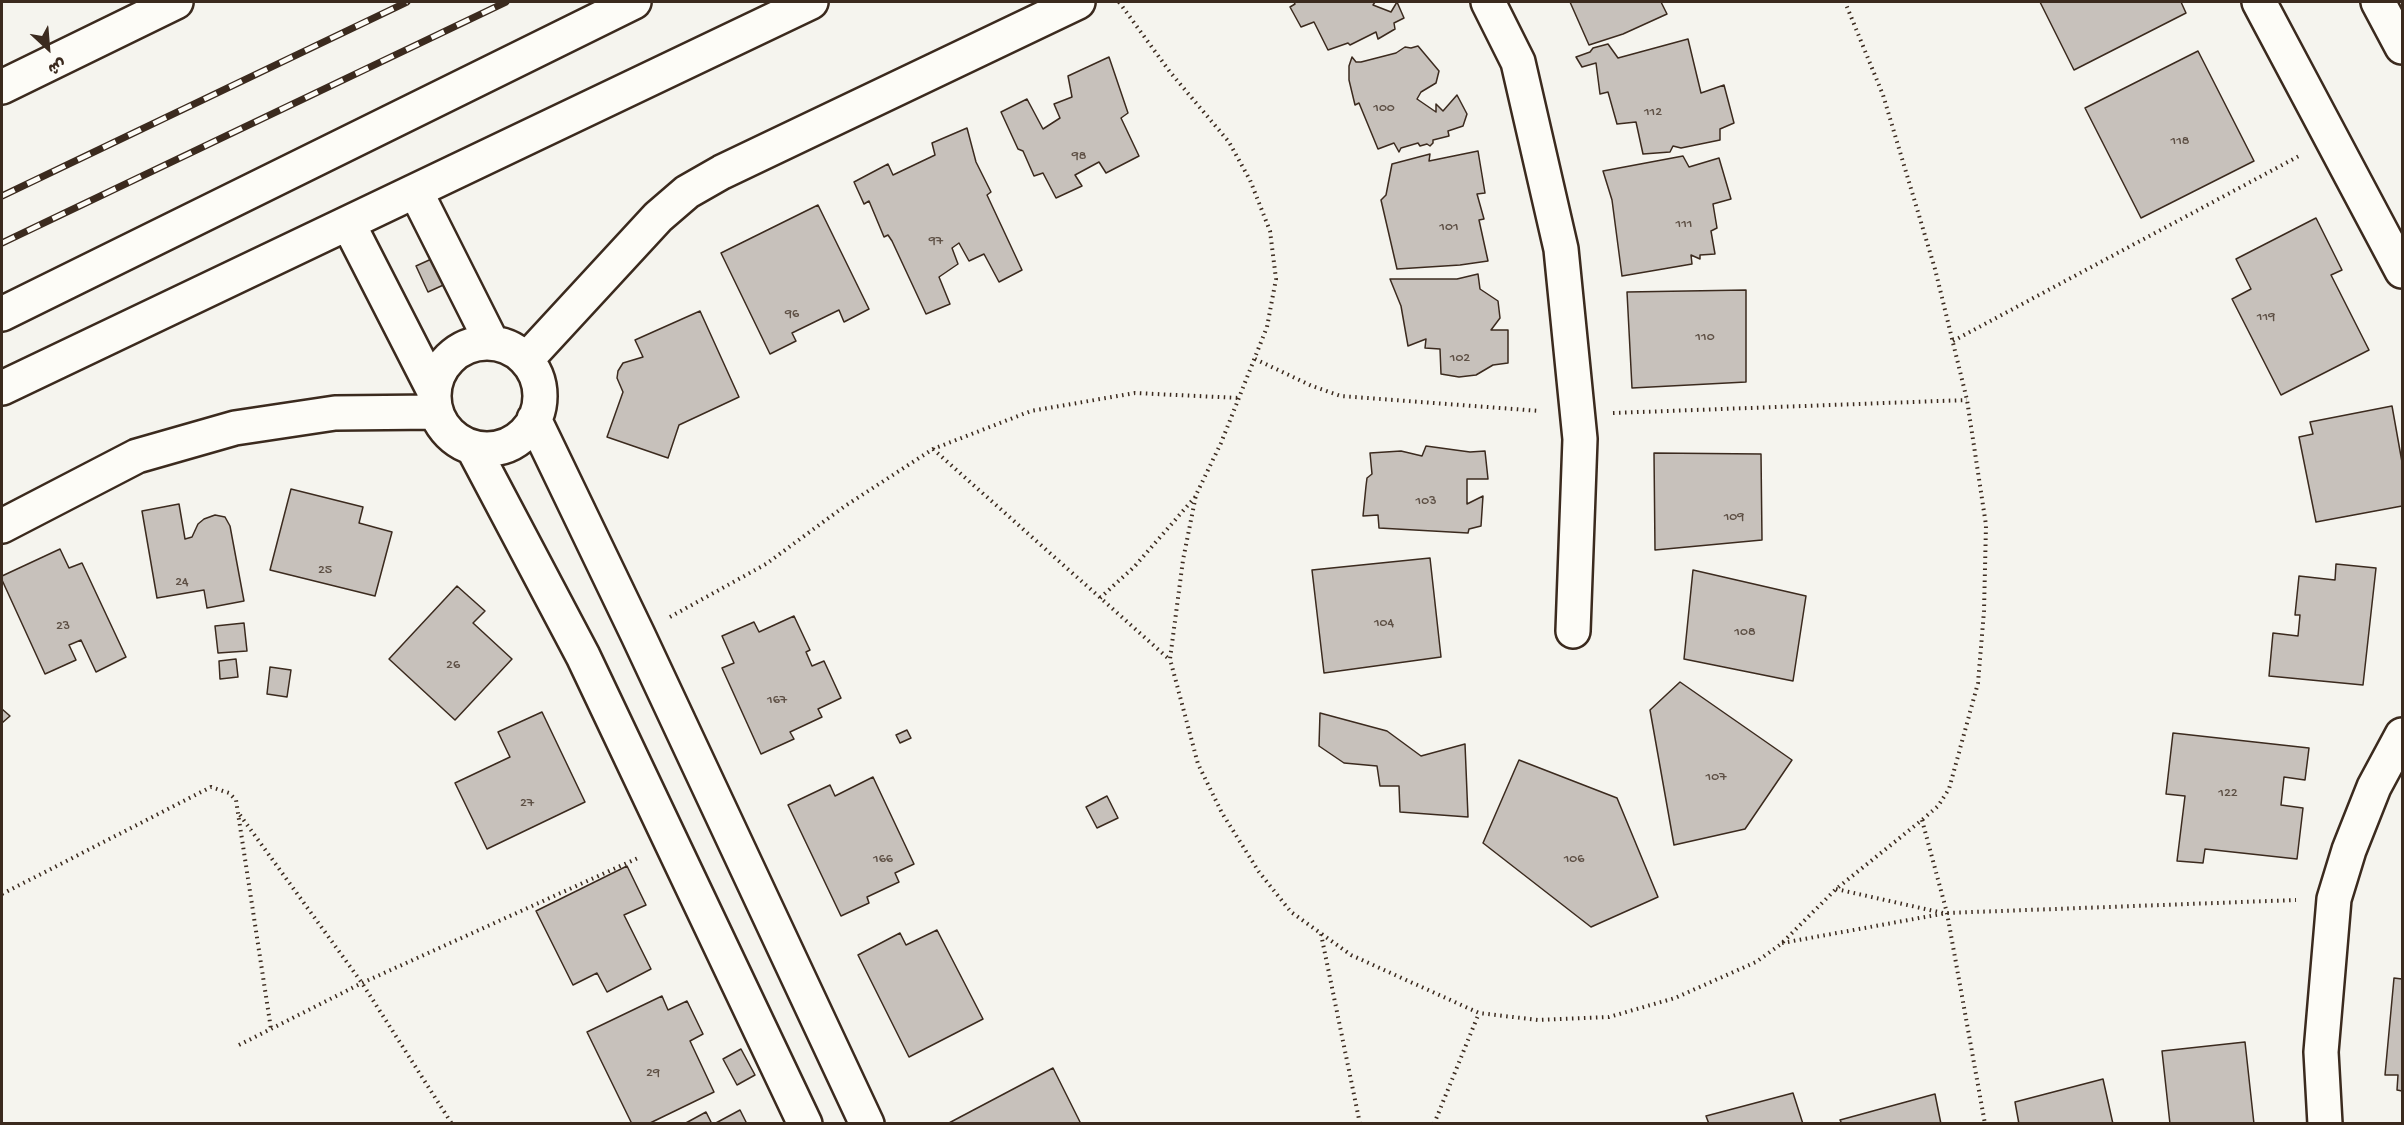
<!DOCTYPE html>
<html>
<head>
<meta charset="utf-8">
<style>
  body { margin:0 }
  #map { position:relative; width:2404px; height:1125px; overflow:hidden; background:#f5f4ee; font-family:"Gochi Hand","Playpen Sans Arabic",sans-serif }
  canvas { display:block }
  .frame { position:absolute; inset:0; border:3px solid #3b2a1e; pointer-events:none }
  .north { position:absolute; left:18px; top:18px; width:60px; height:60px; -webkit-text-stroke:4px #fdfcf7; paint-order:stroke; rotate:154deg; font-size:16px; font-weight:700; line-height:24px; text-align:center; color:#3b2a1e }
  .north::after { content:''; display:block; margin:auto; width:21px; height:27px; background:#3b2a1e; clip-path:polygon(50% 0,100% 100%,50% 72%,0 100%) }
</style>
</head>
<body>
<div id="map">
<canvas width="2404" height="1125"></canvas>
<div class="frame"></div>
<div class="north">ش</div>
</div>
<script>
const context = document.querySelector('canvas').getContext('2d');
context.lineJoin = 'round';
function fill(path, color) { context.fillStyle = color; context.fill(path, 'evenodd'); }
function trace(path, color, width, dash) { context.strokeStyle = color; context.lineWidth = width; context.lineCap = dash ? 'butt' : 'round'; context.setLineDash(dash || []); context.stroke(path); }
function label(font, color, halo, rows, align = 'center') {
  context.font = font + ' "Gochi Hand",sans-serif'; context.lineWidth = 6; context.setLineDash([]); context.textBaseline = 'middle'; context.strokeStyle = halo; context.fillStyle = color; for (const [text, x, y, turn = 0] of rows) {
    context.save(); context.translate(x, y); context.rotate((+turn || 0) * Math.PI / 180); context.textAlign = isNaN(turn) ? turn : align; if (halo) context.strokeText(text, 0, 0); context.fillText(text, 0, 0); context.restore();
  }
}
const building = new Path2D(`
  M1294,2H1375L1373,5L1391,12L1397,2L1404,18L1394,23L1395,29L1378,39L1376,32L1350,45L1348,43L1328,50L1314,22L1301,27L1290,7L1295,4Z
  M1570,2H1661L1667,14L1623,34L1589,45Z
  M2040,2H2181L2186,13L2074,70Z
  M1688,39L1701,93L1724,85L1734,123L1720,129V140L1681,148L1673,146L1670,152L1643,154L1636,122L1617,124L1608,92L1600,94L1596,63L1582,67L1576,57L1590,52L1593,48L1608,44L1618,58Z
  M1418,46L1439,71L1436,83L1421,92L1417,99L1436,112V104L1443,111L1457,95L1467,114L1463,126L1448,131L1449,136L1433,140V143L1430,146L1427,144L1420,146L1418,143L1401,148L1399,152L1394,143L1378,149L1359,103L1355,105L1349,80V66L1352,57L1356,62H1361L1396,53L1405,47L1411,48Z
  M2198,51L2254,161L2141,218L2085,108Z
  M1109,57L1128,113L1121,118L1139,156L1106,173L1099,162L1075,175L1082,186L1056,198L1043,173L1034,176L1023,151L1018,149L1001,112L1027,99L1043,129L1060,118L1054,104L1072,97L1068,76Z
  M967,128L976,162L991,192L987,195L1022,270L999,282L984,254L969,261L959,243L952,248L958,264L939,277L950,304L926,314L892,241L888,235L884,237L869,201L864,204L854,182L888,164L893,175L935,155L932,143Z
  M1478,151L1485,193L1477,194L1484,219L1479,220L1488,261L1460,265L1397,269L1381,200L1386,195L1392,164L1430,154L1429,161Z
  M1683,156L1689,167L1719,158L1731,199L1713,204L1717,228L1711,231L1715,254L1700,255V259L1691,255L1692,264L1622,276L1612,200L1603,171Z
  M818,205L869,309L844,322L839,310L792,333L796,341L770,354L721,253Z
  M2316,218L2342,270L2331,275L2369,350L2281,395L2232,299L2251,289L2236,259Z
  M438,256L450,282L428,292L416,266Z
  M1478,274L1480,289L1498,301L1500,318L1491,330H1508V363L1493,365L1476,375L1459,377L1441,374L1440,349L1425,348L1426,339L1408,346L1401,306L1390,279H1457Z
  M1746,290V382L1632,388L1627,292Z
  M700,311L739,397L679,425L668,458L607,437L623,392L617,378L618,371L623,363L643,357L635,340Z
  M2392,406L2402,462V506L2316,522L2299,437L2313,434L2310,422Z
  M1426,446L1470,452L1485,451L1488,479H1467V504L1483,496L1481,526L1469,529L1468,533L1379,528L1378,515L1363,516L1366,486L1367,478L1372,474L1370,453L1401,451L1422,456Z
  M1654,453L1761,454L1762,540L1655,550Z
  M291,489L363,507L359,523L392,532L375,596L270,570Z
  M179,504L185,539L192,537L198,524L204,519L215,515L225,517L230,526L244,601L207,608L204,590L157,598L142,511Z
  M60,549L69,568L82,563L126,657L96,672L81,640L69,645L76,660L45,674L2,580V576Z
  M1430,558L1441,657L1324,673L1312,570Z
  M2336,564L2376,568L2363,685L2269,676L2273,633L2298,636L2300,615H2295L2299,576L2335,580Z
  M1693,570L1806,596L1793,681L1684,659Z
  M457,586L485,611L473,623L512,659L455,720L389,659Z
  M794,616L810,650L806,652L812,666L824,661L841,698L818,709L822,717L790,732L794,739L761,754L722,668L734,663L722,636L754,622L759,632Z
  M244,623L247,651L218,653L215,626Z
  M236,659L238,677L220,679L219,661Z
  M270,667L291,670L287,697L267,694Z
  M1680,682L1792,760L1745,829L1674,845L1650,710Z
  M2,709L10,716L2,723Z
  M542,712L585,802L487,849L455,783L510,757L498,732Z
  M1320,713L1387,731L1421,756L1465,744L1468,817L1400,812L1399,786H1380L1377,766L1344,763L1319,746Z
  M907,730L911,738L900,743L896,735Z
  M2173,733L2309,748L2305,780L2284,777L2281,805L2303,808L2297,859L2205,849L2203,863L2177,861L2185,796L2166,794Z
  M1519,760L1617,798L1658,897L1591,927L1483,843Z
  M873,777L914,864L895,873L899,882L867,897L869,903L841,916L788,805L830,785L835,796Z
  M1107,796L1118,818L1097,828L1086,807Z
  M627,866L646,905L624,915L651,969L607,992L597,973L573,985L536,911Z
  M937,930L983,1019L909,1057L858,955L900,933L906,945Z
  M2394,978L2402,979V1091L2397,1090L2398,1075H2385Z
  M662,996L668,1010L687,1001L703,1034L690,1041L714,1092L648,1124H632L587,1032Z
  M2245,1042L2254,1124H2170L2162,1051Z
  M741,1049L755,1075L737,1085L723,1059Z
  M1053,1068L1081,1124H947Z
  M2103,1079L2113,1124H2019L2015,1102Z
  M1793,1093L1803,1124H1709L1706,1116Z
  M1935,1094L1941,1124H1842L1840,1120Z
  M740,1110L747,1124H714Z
  M706,1112L712,1124H684Z`);
fill(building, '#c7c1bb');
trace(building, '#3b2a1e', 1.5);
const minor = new Path2D(`
  M1488,2L1518,62L1561,249L1580,439L1573,631
  M2259,2L2402,271
  M2378,2L2402,47
  M416,192L492,343
  M348,223L434,391
  M434 396a53 53 0 1 1 106 0a53 53 0 1 1-106 0Z
  M526,360L658,217L687,192L722,172L1078,2
  M2,388L811,2
  M534,419L638,635L867,1124
  M473,448L583,656L805,1124
  M2,526L137,456L235,428L335,413L436,412
  M2325,1124L2321,1052L2334,899L2349,850L2374,787L2402,735`);
const major = new Path2D(`
  M2,87L176,2
  M2,314L634,2`);
trace(minor, '#3b2a1e', 38);
trace(major, '#3b2a1e', 38);
trace(new Path2D(`
  M1119,2L1170,72L1229,142L1250,180L1270,231L1276,279L1267,327L1221,443L1196,495L1183,560L1170,659L1198,764L1222,813L1259,872L1291,912L1351,955L1479,1013L1538,1020L1609,1017L1675,998L1756,962L1781,944L1836,889L1922,820L1938,806L1949,789L1978,683L1984,611L1986,525L1967,400L1935,269L1883,95L1845,2
  M1953,341L2299,156
  M1255,359L1312,386L1341,396L1540,411
  M1613,413L1967,400
  M933,449L1169,659
  M1100,598L1135,566L1196,496
  M670,617L766,564L845,506L933,449L1031,411L1135,393L1239,398
  M240,815L362,983L452,1124
  M1922,820L1947,913L1985,1124
  M1836,889L1943,913
  M2,894L211,787L229,793L236,800L271,1029
  M1321,934L1360,1124
  M1782,943L1947,913L2296,900
  M239,1045L362,983L638,858
  M1434,1124L1479,1013`), '#3b2a1e', 4, [1.5, 4.5]);
trace(minor, '#fdfcf7', 33);
trace(major, '#fdfcf7', 33);
const rail = new Path2D(`
  M2,196L407,2
  M2,243L506,2`);
trace(rail, '#3b2a1e', 7);
trace(rail, '#fdfcf7', 4.5, [14]);
label('14px', '#5e5045', null, [
  ["100",1384,109],
  ["112",1653,113],
  ["118",2180,142],
  ["98",1079,157],
  ["111",1684,225],
  ["101",1449,228],
  ["97",936,242],
  ["96",792,315],
  ["119",2266,318],
  ["110",1705,338],
  ["102",1460,359],
  ["103",1426,502],
  ["109",1734,518],
  ["25",325,571],
  ["24",182,583],
  ["104",1384,624],
  ["23",63,627],
  ["108",1745,633],
  ["26",453,666],
  ["167",777,701],
  ["107",1716,778],
  ["122",2228,794],
  ["27",527,804],
  ["166",883,860],
  ["106",1574,860],
  ["29",653,1074]
]);
</script>
</body>
</html>
